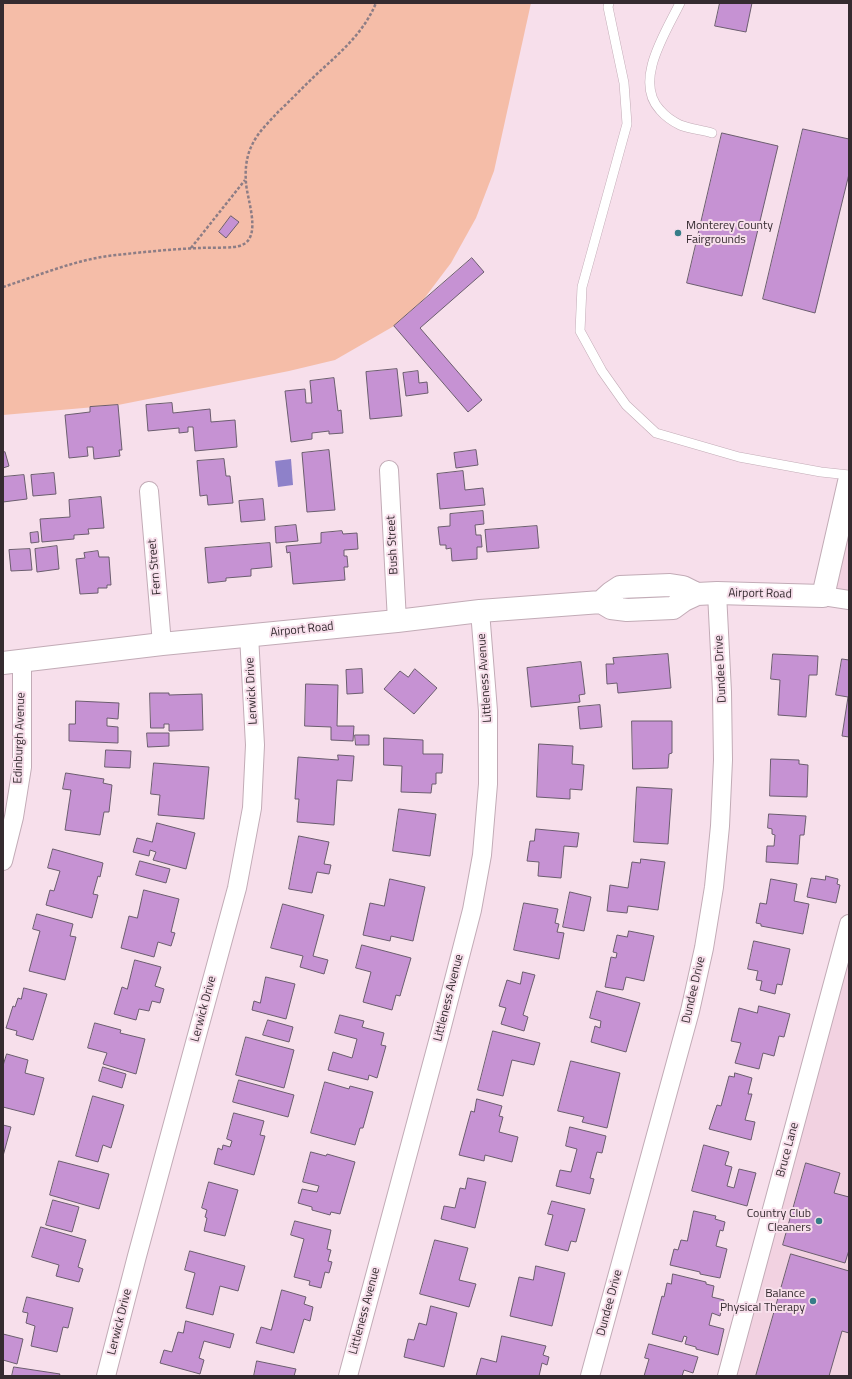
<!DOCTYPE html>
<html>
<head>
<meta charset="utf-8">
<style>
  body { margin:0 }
  #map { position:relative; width:852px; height:1379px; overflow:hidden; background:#f7dfeb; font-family:"Titillium Web",sans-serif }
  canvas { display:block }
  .frame { position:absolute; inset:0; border:4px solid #352b30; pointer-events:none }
</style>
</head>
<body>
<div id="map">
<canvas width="852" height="1379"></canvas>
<div class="frame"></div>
</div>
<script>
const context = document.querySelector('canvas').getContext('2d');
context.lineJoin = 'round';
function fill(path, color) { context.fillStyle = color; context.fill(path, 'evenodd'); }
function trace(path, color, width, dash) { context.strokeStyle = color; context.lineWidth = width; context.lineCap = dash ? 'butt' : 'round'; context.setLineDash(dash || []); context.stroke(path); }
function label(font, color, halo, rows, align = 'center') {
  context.font = font + ' "Titillium Web",sans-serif'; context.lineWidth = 4; context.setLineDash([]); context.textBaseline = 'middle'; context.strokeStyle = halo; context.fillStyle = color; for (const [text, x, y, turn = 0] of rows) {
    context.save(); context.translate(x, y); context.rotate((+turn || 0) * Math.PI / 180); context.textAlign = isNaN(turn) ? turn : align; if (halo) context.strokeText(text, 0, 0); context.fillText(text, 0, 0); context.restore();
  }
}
fill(new Path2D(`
  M849,493V600L823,596Z
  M849,924V1376H727Z`), '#f2d2e1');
fill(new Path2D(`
  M3,3H531L494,171L476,218L451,263L423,300L394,326L335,360L289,371L118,405L3,415Z`), '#f5bda8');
fill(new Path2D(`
  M291,459L293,485L278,487L275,461Z`), '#8e81c9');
const building = new Path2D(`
  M720,3H752L746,32L715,26Z
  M803,129L849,139V174L815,313L763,299Z
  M722,133L778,146L742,296L687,283Z
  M231,216L239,222L226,238L219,232Z
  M472,258L484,272L420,328L482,400L468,412L394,326Z
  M397,369L402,416L370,419L366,372Z
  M418,371L419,383L427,382L428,393L406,396L403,373Z
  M334,378L338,411L341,410L343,433L329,434V431L312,433V439L291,442L285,391L305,389L306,403H312L310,381Z
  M172,403L173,413L210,409L211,422L235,420L237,447L195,451L193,427H188V432L179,433V428L148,431L146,405Z
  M118,405L122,450H119L120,456L94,459L93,447H87L88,456L69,458L65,415L90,412V407Z
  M329,450L335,510L307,512L302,453Z
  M476,450L478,465L456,468L454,453Z
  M5,452L9,466L3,468V453Z
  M224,459L226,476H230L233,503L208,505L207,495L200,496L197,461Z
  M463,471L465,490L483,488L485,505L440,509L437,474Z
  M54,473L56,494L33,496L31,475Z
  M24,475L27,499L3,502V477Z
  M101,497L104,528L88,529L89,534L74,535V539L42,542L40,519L70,517L69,500Z
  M263,499L265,520L241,522L239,501Z
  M483,511L484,524L475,525L476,535H481L482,547H477V559L452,561L451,548L446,549V545H440L438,527L450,526V514Z
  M296,525L298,541L276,543L275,527Z
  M537,526L539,548L487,552L485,530Z
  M342,531L343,534L357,533L358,549L344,550V556H347L348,567H344L345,580L293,584L290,552L287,553L286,546L321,543V533Z
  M38,532L39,542L31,543L30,533Z
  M270,543L272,567L251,569V576L226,578V581L208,583L205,548Z
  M57,546L59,569L37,572L35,549Z
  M30,549L32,570L11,571L9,550Z
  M98,551L99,557H109L111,585H107V588H98V593L80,594L76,559L85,558L84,553Z
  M668,654L671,688L618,693L617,683L607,684L606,664H614L613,658Z
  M773,654L818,656L817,675H809L806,717L778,715L780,680L771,679Z
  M842,659L849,660V737L842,736L848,697L836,695Z
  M581,662L585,694L579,695L580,702L531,707L527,668Z
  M362,669L363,693L347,694L346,670Z
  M415,669L437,688L414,714L384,689L400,671L408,677Z
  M306,684L338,685L337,726H354L353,741L331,740V727L305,726Z
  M150,693H169V695L202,694L203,730L169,731V724H164V728H151Z
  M76,701L119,703L118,719L107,718V726L118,727V743L69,741V724H75Z
  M600,705L602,727L580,729L578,707Z
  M632,721H672V753L669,754L668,768L633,769Z
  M147,733H169V746L148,747Z
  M355,735H369V745H356Z
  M384,738L423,740V754H443L442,773H436V784H432L431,793L401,792L402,766L384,765Z
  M539,744L573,746L572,764L584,765L582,790L570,789V799L537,797Z
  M106,750L131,751L130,768L105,767Z
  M338,755L354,756L352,781L337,780L334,825L297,822L299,799H295L298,757L338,760Z
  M771,759L799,760V764L808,765L807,797L770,796Z
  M154,763L209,767L204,819L158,815L160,795L151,794Z
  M66,773L104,779L103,783L112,785L109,812H104L100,835L65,830L71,790L63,789Z
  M637,787L672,789L668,844L634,842Z
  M399,809L436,814L430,856L393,851Z
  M769,814L806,816L804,835H800L798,864L766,862L767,846H774L775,835L772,834V829L768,828Z
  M157,823L195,833L186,869L153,860L156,852L150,850L149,856L133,852L137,838L152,842Z
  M536,829L579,833L577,847L564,846L561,878L538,876L539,862L527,861L530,841H534Z
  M299,836L329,842L324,864L331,865L329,874L317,872L312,893L289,889Z
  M53,849L103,863L100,877L98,876L93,894L98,895L92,918L46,905L50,890L54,891L60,871L48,868Z
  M641,859L665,862L658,910L628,906L627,913L607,911L610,885L628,888L632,862L640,863Z
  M140,861L170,869L166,883L136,875Z
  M826,876L838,879L837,884L840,885L836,903L807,897L811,878L825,880Z
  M390,879L425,887L413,941L391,936L390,941L363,935L370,903L384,906Z
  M771,879L797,884L794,901L809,904L803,934L761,926V924L756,923L760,903L766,904Z
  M144,890L179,899L171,932L175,933L171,946L158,942L154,957L121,948L129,916L137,918Z
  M570,892L591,897L584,931L563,927Z
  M524,903L558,909L555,923L559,924L557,932L564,933L559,959L514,950Z
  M283,904L324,915L313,956L328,960L324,974L300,967L303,956L271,948Z
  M37,914L73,924L70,936L76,937L65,980L29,971L40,931L33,929Z
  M629,931L654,936L644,981L626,977L623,990L605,987L611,957L616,958L617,953L613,952L617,935L627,937Z
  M754,941L790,949L782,985L777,984L775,994L760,990L762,981L756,980L758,971L748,969Z
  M362,945L411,958L400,996L396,995L392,1010L363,1002L371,972L356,968Z
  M135,960L161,967L155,986L164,989L160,1003L152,1001L149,1011L139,1009L136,1020L114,1014L122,987L127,989Z
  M523,972L535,975L523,1015L528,1017L524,1031L501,1024L506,1008L499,1006L507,980L520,984Z
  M266,977L295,984L286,1019L252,1010L254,1001L260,1003Z
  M24,988L47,994L33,1040L16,1035L17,1031L6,1028L13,1006L15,1007L18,998L21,999Z
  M597,991L640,1003L626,1052L591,1042L595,1026L600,1028L601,1021L590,1018Z
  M759,1006L790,1014L784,1037L779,1036L774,1056L763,1053L759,1069L735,1063L741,1043L731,1041L739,1008L757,1013Z
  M340,1015L364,1021L362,1027L384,1033L381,1045L386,1046L377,1078L369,1075L368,1080L328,1070L333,1052L352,1058L357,1039L335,1033Z
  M268,1020L293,1027L289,1042L263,1035Z
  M95,1023L121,1030L120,1033L145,1039L136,1074L103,1064L107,1053L88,1048Z
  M493,1031L540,1043L534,1065L512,1060L503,1096L478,1090Z
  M246,1037L294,1050L284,1088L236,1075Z
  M7,1054L28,1060L25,1073L44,1078L34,1115L3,1107V1066Z
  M571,1061L620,1073L607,1128L582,1122L584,1117L558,1111Z
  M103,1067L126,1074L122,1088L99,1081Z
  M735,1073L752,1078L748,1094H752L745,1120L755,1122L751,1140L709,1129L717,1105L721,1106L729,1076L734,1077Z
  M239,1080L294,1095L288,1117L233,1102Z
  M325,1082L349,1089L350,1086L373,1092L363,1128H360L355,1145L311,1133Z
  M93,1096L124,1105L111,1148L103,1145L98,1162L76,1156Z
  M477,1099L502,1106L499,1116L503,1117L499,1132L518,1137L512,1162L485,1155L484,1161L459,1155L471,1111L474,1112Z
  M234,1113L264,1121L260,1135L265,1136L254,1175L214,1164L218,1148L222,1150L223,1145L230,1147L232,1141L227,1139Z
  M3,1125L11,1127L3,1156Z
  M570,1127L606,1136L602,1153L597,1152L590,1178L594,1179L590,1194L556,1186L560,1170L571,1172L577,1149L566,1146Z
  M704,1145L729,1152L725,1165L732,1167L727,1186L734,1188L739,1169L756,1173L747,1206L692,1191Z
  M311,1152L326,1156L327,1154L355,1162L340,1214L331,1212L330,1215L312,1210V1207L298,1203L302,1189L317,1192L319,1186L303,1182Z
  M59,1161L109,1174L99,1209L50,1195Z
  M806,1163L840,1173L834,1193L849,1197V1250L845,1263L783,1245Z
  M468,1178L486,1182L475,1228L441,1219L444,1206L455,1208L460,1188L465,1189Z
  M209,1182L238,1190L225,1236L204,1231L207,1218L205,1217L207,1210L202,1208Z
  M53,1200L79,1207L72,1232L46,1225Z
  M552,1201L585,1209L576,1242L571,1241L568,1251L545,1245L553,1215L548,1214Z
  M694,1211L716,1216L715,1219L725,1222L723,1231L720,1230L716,1246L727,1249L720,1278L700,1274V1272L670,1265L674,1249L678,1250L681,1240L687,1241Z
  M295,1221L331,1230L327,1249L331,1250L328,1261L332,1262L329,1273L325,1272L321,1288L309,1285L310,1281L294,1277L304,1239L291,1235Z
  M41,1227L86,1240L78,1267L83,1269L79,1282L56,1276L59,1265L32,1257Z
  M435,1240L468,1248L459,1280L476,1284L469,1307L420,1294Z
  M190,1251L245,1266L238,1291L220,1286L213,1315L186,1308L195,1273L185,1270Z
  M791,1254L849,1271V1333L842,1331L829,1376H756Z
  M536,1266L565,1273L552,1326L510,1316L519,1277L533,1280Z
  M673,1274L706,1282V1284L714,1286L712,1297L724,1300L720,1316L712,1313L709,1325L724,1329L718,1355L696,1349V1347L685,1344L687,1337L684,1336L682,1342L652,1334L662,1296L664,1297L667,1283L671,1284Z
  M282,1290L306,1297L304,1304L313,1307L310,1321L304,1319L294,1353L256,1343L261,1327L271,1330Z
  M27,1297L73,1308L68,1328L63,1327L57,1352L31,1346L35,1326L26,1323L28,1313L23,1312Z
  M431,1306L457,1313L444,1367L404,1357L408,1339L414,1340L419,1323L426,1325Z
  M186,1321L234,1334L230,1348L204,1341L199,1358L204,1360L200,1374L160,1363L164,1350L172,1352L178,1332L183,1333Z
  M3,1334L23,1339L17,1364L3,1360Z
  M502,1336L546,1346L543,1355L549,1357L547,1365L542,1363L539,1376H476L481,1358L496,1362Z
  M649,1344L698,1357L693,1373L684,1370L682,1376H644L649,1359L645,1358Z
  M257,1361L296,1369L294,1376H254Z
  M14,1367L60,1374L59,1376H12Z`);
fill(building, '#c692d3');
trace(building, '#6b5d6e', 1);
const service = new Path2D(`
  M609,3L608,7L624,83L627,124L582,287L580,331L602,371L626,405L656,433L739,457L821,472L849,475
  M680,3C666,32 633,81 660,110C666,117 672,121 680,125C690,129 702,130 712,133`);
const minor = new Path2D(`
  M389,470L397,621
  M149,491L162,644
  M823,596L849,600
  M3,861L14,817L22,767V660
  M106,1376L137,1256L237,888L252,808L255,745L249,635
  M348,1376L440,1034L472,910L482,855L488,784V711L480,611
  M590,1376L690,1011L704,948L714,887L720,826L723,760L722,692L717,593
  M727,1376L849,924`);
const tertiary = new Path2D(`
  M601,602L611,593L620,587L670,585L683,587L697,594
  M3,663L162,644L397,621L480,611L601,602L611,608L627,610L673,608L684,600L697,594L717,593L823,596L849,482`);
trace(service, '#c2abb6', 10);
trace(minor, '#c2abb6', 20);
trace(tertiary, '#c2abb6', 24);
trace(new Path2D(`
  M191,248L245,180
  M3,287C40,275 77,259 116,255C144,252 172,249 200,248C210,247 234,249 242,245C262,237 247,199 246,183C245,170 246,157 252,145C258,132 269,122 278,112C292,99 305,85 319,72C342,51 364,32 376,3`), '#8d7d85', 2.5, [3, 2]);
trace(service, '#fff', 9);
trace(minor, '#fff', 18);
trace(tertiary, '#fff', 22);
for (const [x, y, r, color] of [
  [678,233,4,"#377d88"],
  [819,1221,4,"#377d88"],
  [813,1301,4,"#377d88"]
]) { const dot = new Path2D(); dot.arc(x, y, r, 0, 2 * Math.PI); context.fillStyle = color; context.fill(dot); trace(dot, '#f7dfeb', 1.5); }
label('12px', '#352b30', '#f7dfeb', [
  ["Monterey County",686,226,"left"],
  ["Fairgrounds",686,240,"left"],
  ["Country Club",811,1214],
  ["Cleaners",811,1228],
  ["Balance",805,1294],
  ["Physical Therapy",805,1308]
], 'right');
label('12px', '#352b30', '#f7dfeb', [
  ["Bush Street",393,545,-93],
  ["Fern Street",155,567,-95],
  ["Airport Road",760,594,1],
  ["Airport Road",302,630,-6],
  ["Dundee Drive",721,669,-93],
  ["Littleness Avenue",485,678,-94],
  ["Lerwick Drive",252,691,-93],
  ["Edinburgh Avenue",20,738,-88],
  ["Dundee Drive",694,990,-77],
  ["Littleness Avenue",449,998,-76],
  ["Lerwick Drive",204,1009,-75],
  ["Bruce Lane",788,1150,-75],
  ["Dundee Drive",610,1303,-75],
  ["Littleness Avenue",365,1311,-75],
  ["Lerwick Drive",120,1322,-76]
]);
</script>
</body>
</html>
